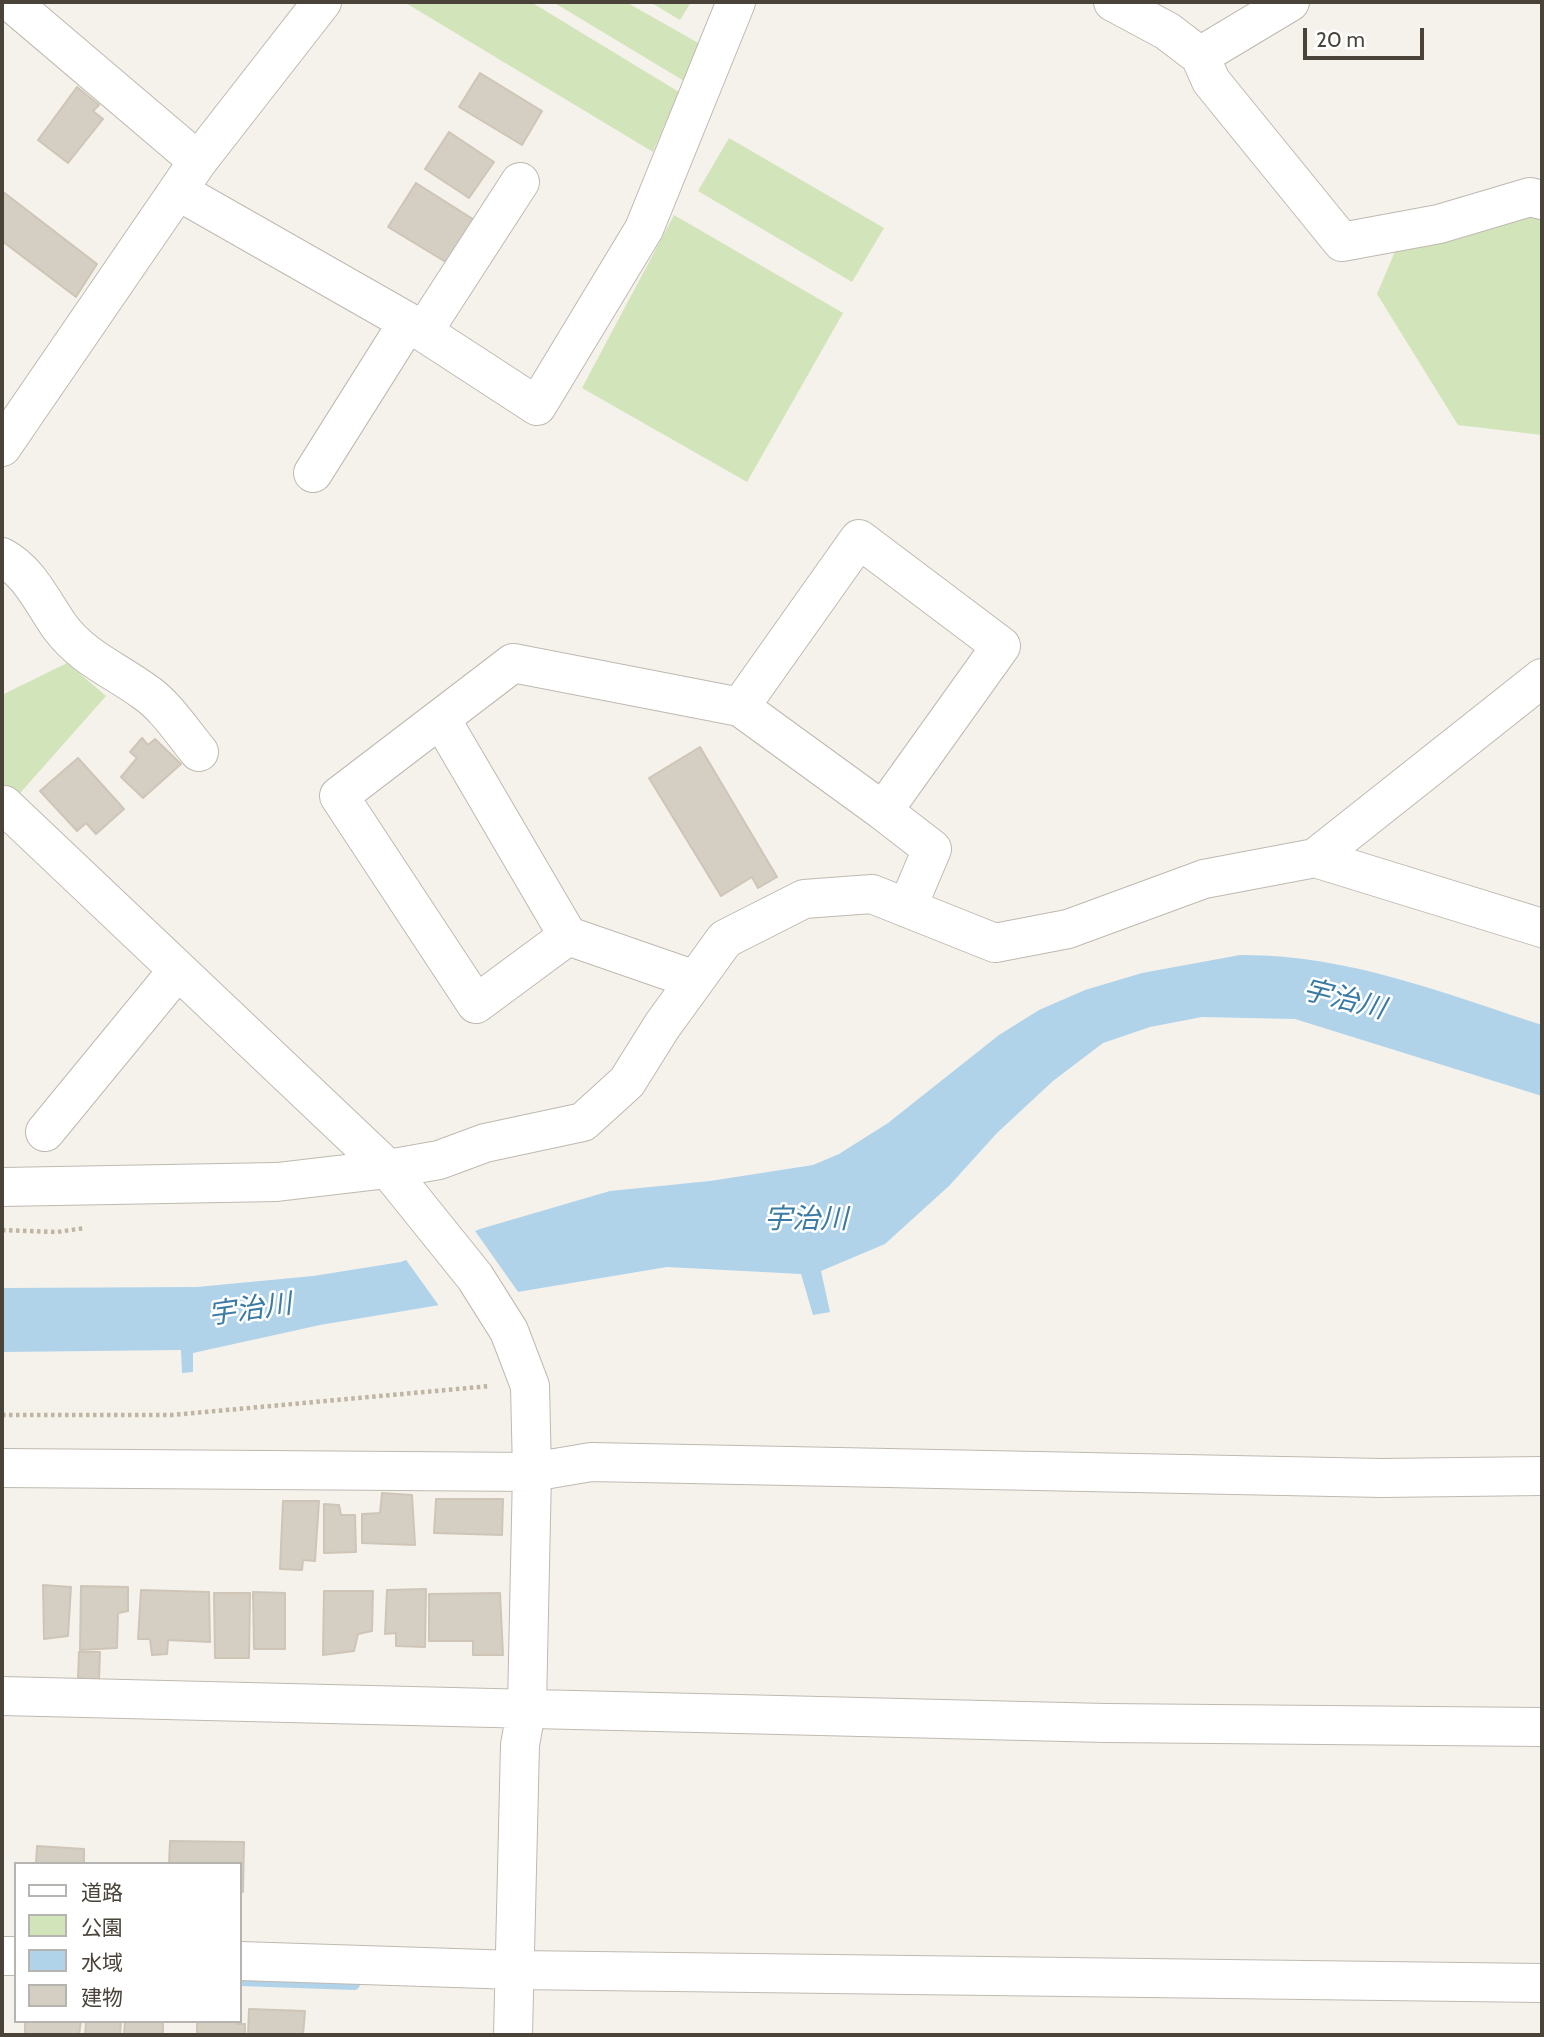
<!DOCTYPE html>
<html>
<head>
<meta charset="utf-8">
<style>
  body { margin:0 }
  #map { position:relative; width:1544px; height:2037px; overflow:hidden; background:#f5f2ec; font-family:Cabin,"Noto Sans JP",sans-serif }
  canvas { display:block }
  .frame { position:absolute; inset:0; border:4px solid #49433a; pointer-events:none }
  .legend { position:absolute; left:14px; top:1862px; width:228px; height:161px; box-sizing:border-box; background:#fff; border:2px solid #b6b4b0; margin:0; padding:9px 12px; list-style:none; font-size:21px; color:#49433a }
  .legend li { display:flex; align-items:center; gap:14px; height:35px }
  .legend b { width:35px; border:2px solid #b6b4b0 }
  .scale { position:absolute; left:1303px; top:28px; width:121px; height:32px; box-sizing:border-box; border:4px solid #49433a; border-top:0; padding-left:9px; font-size:21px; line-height:24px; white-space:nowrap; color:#49433a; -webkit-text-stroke:5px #fff; paint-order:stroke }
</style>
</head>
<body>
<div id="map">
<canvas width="1544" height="2037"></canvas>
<div class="frame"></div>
<ul class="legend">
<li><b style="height:9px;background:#fff"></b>道路</li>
<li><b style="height:19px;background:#d2e4ba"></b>公園</li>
<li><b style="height:19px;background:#b0d3ea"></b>水域</li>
<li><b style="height:19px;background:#d5cec3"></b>建物</li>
</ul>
<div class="scale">20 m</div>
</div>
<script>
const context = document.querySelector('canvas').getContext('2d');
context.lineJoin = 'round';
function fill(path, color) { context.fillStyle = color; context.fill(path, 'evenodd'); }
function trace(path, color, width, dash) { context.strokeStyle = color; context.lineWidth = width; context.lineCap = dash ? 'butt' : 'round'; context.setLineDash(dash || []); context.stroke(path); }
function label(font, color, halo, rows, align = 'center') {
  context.font = font + ' Cabin,"Noto Sans JP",sans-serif'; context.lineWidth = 5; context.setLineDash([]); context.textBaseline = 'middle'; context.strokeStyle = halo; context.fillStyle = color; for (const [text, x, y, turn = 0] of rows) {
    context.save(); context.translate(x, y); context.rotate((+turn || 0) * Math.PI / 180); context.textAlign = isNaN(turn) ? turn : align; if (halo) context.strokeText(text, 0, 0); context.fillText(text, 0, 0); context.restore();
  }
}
fill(new Path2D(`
  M404,2H531L679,92L653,152Z
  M553,2H626L700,44L684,81Z
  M650,2H691L680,20Z
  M729,138L884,228L852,282L698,191Z
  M1542,202V435L1458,425L1377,294L1396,249Z
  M674,215L843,313L747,482L582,388Z
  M67,663L106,696L14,800L2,785V695Z`), '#d2e4ba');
fill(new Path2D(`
  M1240,955C1346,954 1443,993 1542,1025V1096L1295,1019L1202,1017L1150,1027L1103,1043L1053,1081L997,1133L949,1186L885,1244L821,1271L830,1312L813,1315L801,1274L667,1267L320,1325L193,1353V1372L182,1373L181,1350L2,1352V1288L197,1287L313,1276L401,1262L480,1229L610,1191L710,1181L813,1165L839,1154L888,1123L999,1035L1039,1010L1085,990L1142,973Z`), '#b0d3ea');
fill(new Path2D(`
  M473,1228L521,1296L442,1310L404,1257Z`), '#f5f2ec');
trace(new Path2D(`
  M240,1980L354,1984`), '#b0d3ea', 12);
const building = new Path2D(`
  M480,73L542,111L522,145L459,107Z
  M77,87L99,105L93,111L103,119L68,163L38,140Z
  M449,132L494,162L469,198L425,169Z
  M416,183L476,221L449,264L388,227Z
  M2,191L97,264L76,297L2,241Z
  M142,738L148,745L155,739L181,764L143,798L121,777L137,758L130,752Z
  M700,747L777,877L758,888L752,877L721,896L649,778Z
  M78,758L124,809L96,834L86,823L77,831L40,791Z
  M382,1493L412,1495L415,1545L362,1543V1514L380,1513Z
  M436,1499H503L502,1535L434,1533Z
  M283,1501H319L315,1561L303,1560L302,1570L280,1569Z
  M324,1504L339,1505L341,1515H355L356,1552L324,1553Z
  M43,1585L71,1587L68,1636L44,1639Z
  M81,1586L128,1587V1611L118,1613L117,1648L80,1650Z
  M426,1589L425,1647L396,1646V1633L385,1634L387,1590Z
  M141,1590L209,1592L210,1642L168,1640L167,1654L152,1655L150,1639H138Z
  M324,1591H373L372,1631L358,1634L354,1651L323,1655Z
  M253,1592L285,1593V1649H254Z
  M214,1593H250L249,1658H215Z
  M500,1593L503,1655H473V1641H429V1594Z
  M79,1652H100L99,1680L78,1678Z
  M170,1841L244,1842L243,1892H240V1864H169Z
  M37,1846L84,1849V1864H36Z
  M249,2009L305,2011L303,2035H248Z
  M25,2021H81L79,2035H25Z
  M86,2021H121L120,2035H85Z
  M125,2021H163V2035H124Z
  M197,2021H236V2024H245V2035H197Z`);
fill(building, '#d5cec3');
trace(building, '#cfc5b7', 2);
const street = new Path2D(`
  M11,2L198,161
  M1113,2L1167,31L1200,56L1211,81L1342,242L1439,224L1530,197L1542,200
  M1200,56L1290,2
  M178,191L408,322L537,406L644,229L736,2
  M423,332L520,182
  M2,447L198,161L322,2
  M313,473L408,322
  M2,557C29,571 43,603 60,627C83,658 115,670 145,692C166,706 183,733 199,752
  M740,707L883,811
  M441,719L568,936
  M2,807L4,805L388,1169L475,1277L509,1331L530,1386L532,1472L527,1706L520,1745L513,2035
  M1315,858L1542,928
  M695,980L568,936L476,1004L339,796L513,663L740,707L859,539L1001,646L883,811L932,849L907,908
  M45,1132L178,970
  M2,1187L277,1182L388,1169L439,1160L485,1143L583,1122L627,1082L662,1026L725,939L804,899L872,894L995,943L1068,929L1204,879L1315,858L1542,678
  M2,1468L532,1472L591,1462L1382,1478L1542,1476
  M2,1696L1106,1723L1542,1727
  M2,1956H16
  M240,1961L516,1970L1542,1983`);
trace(street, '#bfb9b0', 40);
trace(new Path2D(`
  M2,1230L57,1232L85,1228
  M2,1415H172L490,1386`), '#c0b5a2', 4.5, [3.5, 3.5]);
trace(street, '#fff', 38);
label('italic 28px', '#3b7aa3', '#fff', [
  ["宇治川",1344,1000,14],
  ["宇治川",806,1220],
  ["宇治川",250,1310,-8]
]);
</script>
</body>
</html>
